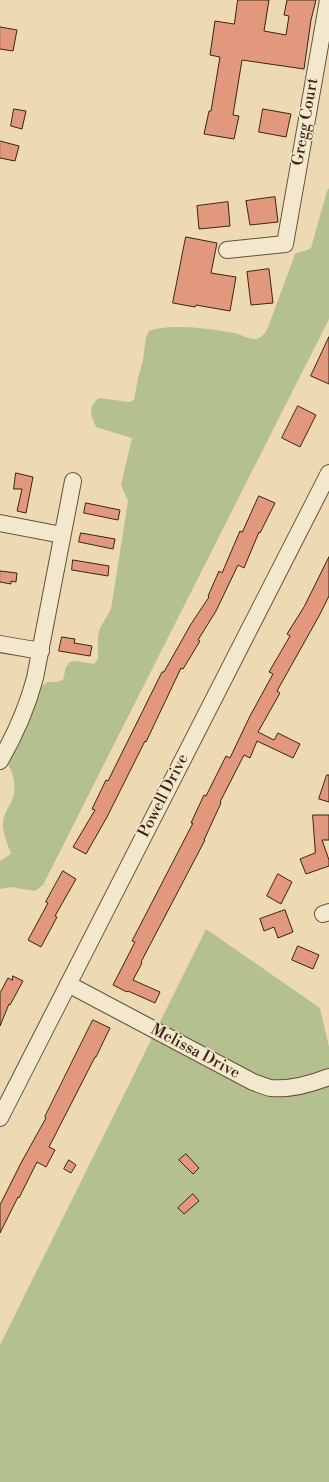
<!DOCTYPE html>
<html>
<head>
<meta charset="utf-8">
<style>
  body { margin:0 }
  canvas { display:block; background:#eddab2 }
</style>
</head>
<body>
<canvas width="329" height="1482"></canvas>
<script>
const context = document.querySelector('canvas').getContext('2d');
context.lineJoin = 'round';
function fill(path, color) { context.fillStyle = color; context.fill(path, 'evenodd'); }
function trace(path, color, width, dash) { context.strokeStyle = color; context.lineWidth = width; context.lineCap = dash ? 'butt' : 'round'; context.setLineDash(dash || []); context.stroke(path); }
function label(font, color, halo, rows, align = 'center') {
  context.font = font + ' "Libre Bodoni",serif'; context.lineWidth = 3; context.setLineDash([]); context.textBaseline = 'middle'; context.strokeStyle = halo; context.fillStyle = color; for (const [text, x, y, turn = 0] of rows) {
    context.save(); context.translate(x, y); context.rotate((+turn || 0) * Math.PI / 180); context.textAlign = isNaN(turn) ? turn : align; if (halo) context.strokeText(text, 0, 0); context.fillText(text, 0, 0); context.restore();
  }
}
fill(new Path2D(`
  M329,188V319L43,885L35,891L11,887L0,889V861L11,854C8,846 4,836 3,827C2,816 8,809 12,800C17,788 14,775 8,764L13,750L35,707L40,687L48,682H57L63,680L66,667L70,662L75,661L94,664L98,659V636L100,628L111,609L128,501L121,485L132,438L96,427C91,415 87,407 99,398L129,402L134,400L138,378L143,360L146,337L149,331C171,323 212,329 235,333C241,335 249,339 256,339C261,339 264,333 267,330L295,254C300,251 305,252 311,248L327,191Z
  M206,929L320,1008L329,1047V1482H0V1345Z`), '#b5c08f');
const building = new Path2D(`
  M238,0H269L264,31L286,35L289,16L284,15L287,0H316L311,20L304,69L242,60L233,115L239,116L234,139L204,134L209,111H211L220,57L210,55L215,21L234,24Z
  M0,27L17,30L13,51L0,49Z
  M14,109L26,111L22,129L11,126Z
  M263,109L291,114L286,137L259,132Z
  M0,141L19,146L15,161L0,158Z
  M275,197L278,222L250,225L246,201Z
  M228,202L230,226L199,229L197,206Z
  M186,237L217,243L211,273L236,277L230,311L196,305L195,307L173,303Z
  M269,269L273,303L251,305L247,272Z
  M329,337V384L311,376Z
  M298,406L316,415L300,447L282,438Z
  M16,473L33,477L26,513L17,511L22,489H14Z
  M259,496L275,503L260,533L259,532L244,568L238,565L216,611L198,640L200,641L183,669L181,668L146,742L145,741L107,817L86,854L73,847L95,810L92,809L106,780L108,781L162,672H164L191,624L209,597L208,596L219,571L222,573L240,531L242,532Z
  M86,503L120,510L118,520L84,513Z
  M81,533L115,539L113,549L79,542Z
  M329,557V596L319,616L277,691L280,693L258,732L274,740L278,733L300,744L293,758L257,741L250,758L244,755L220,802L221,803L204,840H205L141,962L142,963L133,980L160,992L155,1003L128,991L127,992L113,985L135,942L132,941L193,823H191L204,795L206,796L226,756L230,758L250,716L273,674L269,672L290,636L287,634L304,607Z
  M73,560L109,566L108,576L72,570Z
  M0,571L17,573L16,582L11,581V584L0,582Z
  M62,637L75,639L74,643L92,646L90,656L59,651Z
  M327,775H329V802L319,799Z
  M313,815H329V840H322L329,860V866L306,874L300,859L315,853Z
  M63,871L76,879L55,916L57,917L41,947L28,940L48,903L46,902Z
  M278,874L292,882L281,904L267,896Z
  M285,910L293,932L278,938L274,927L264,931L260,919Z
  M298,946L319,955L313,969L292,960Z
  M13,976L23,981L10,1005L9,1004L0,1026V993L8,978L12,980Z
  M93,1020L110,1028L96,1057H95L49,1147L55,1150L46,1167L37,1162L19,1198L18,1197L0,1233V1205L21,1163L46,1118L45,1117Z
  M186,1154L199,1168L193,1174L179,1160Z
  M69,1160L76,1165L71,1173L64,1169Z
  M193,1194L199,1201L184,1214L178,1208Z`);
fill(building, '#e1987d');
trace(building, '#392415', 1);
const minor = new Path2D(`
  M227,250L285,244L328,0
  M0,523L62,535
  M0,644L41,651
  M0,761C15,735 27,708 35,678L73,481
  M323,914L329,912
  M68,984L253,1082C259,1084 265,1087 271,1088C291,1090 311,1084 329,1077
  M0,1118L329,473`);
trace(minor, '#66523c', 18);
trace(minor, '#f3e7cd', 16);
label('16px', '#392415', '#f3e7cd', [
  ["Gregg Court",306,122,-80],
  ["Powell Drive",164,796,-63],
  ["Melissa Drive",195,1052,28]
]);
</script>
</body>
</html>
